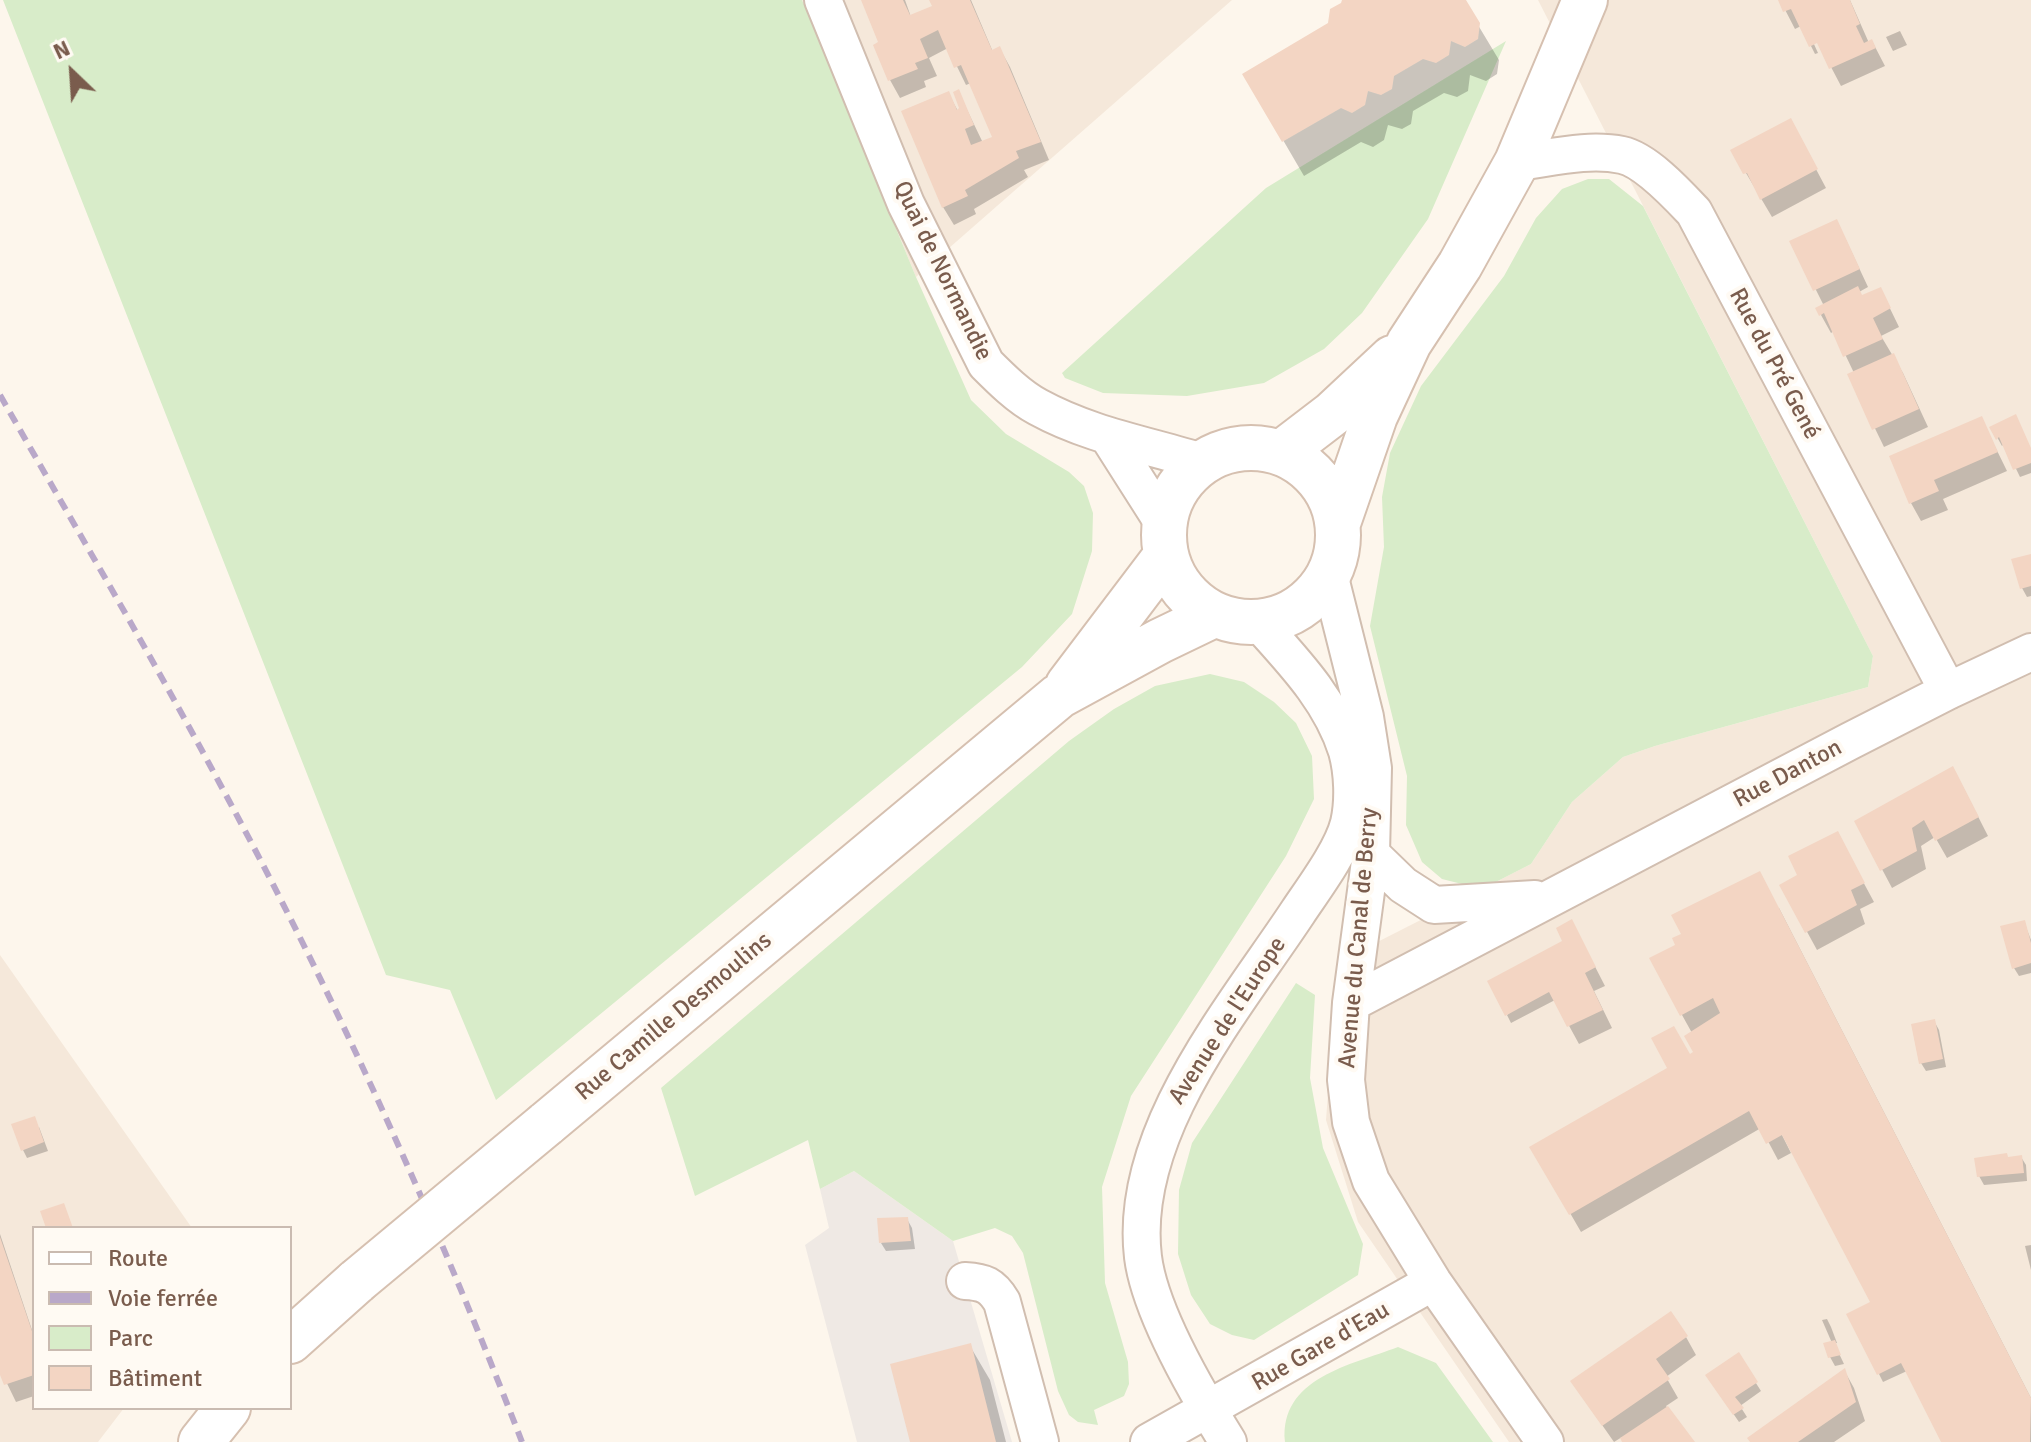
<!DOCTYPE html>
<html>
<head>
<meta charset="utf-8">
<style>
  body { margin:0 }
  #map { position:relative; width:2031px; height:1442px; overflow:hidden; background:#fdf6ec; font-family:Signika,sans-serif }
  canvas { display:block }
  .legend { position:absolute; left:32px; top:1226px; width:260px; height:184px; box-sizing:border-box; background:#fffaf3; border:2px solid #cabbb1; margin:0; padding:10px 14px; list-style:none; font-size:24px; color:#7a5c4d }
  .legend li { display:flex; align-items:center; gap:16px; height:40px }
  .legend b { width:40px; border:2px solid #cabbb1 }
  .north { position:absolute; left:32px; top:32px; width:80px; height:80px; -webkit-text-stroke:6px #fffaf3; paint-order:stroke; rotate:335deg; font-size:22px; font-weight:700; line-height:32px; text-align:center; color:#7a5c4d }
  .north::after { content:''; display:block; margin:auto; width:28px; height:36px; background:#7a5c4d; clip-path:polygon(50% 0,100% 100%,50% 72%,0 100%) }
</style>
</head>
<body>
<div id="map">
<canvas width="2031" height="1442"></canvas>
<ul class="legend">
<li><b style="height:10px;background:#fff"></b>Route</li>
<li><b style="height:10px;background:#b9a8c9"></b>Voie ferrée</li>
<li><b style="height:22px;background:#d8ecc9"></b>Parc</li>
<li><b style="height:22px;background:#f3d5c3"></b>Bâtiment</li>
</ul>
<div class="north">N</div>
</div>
<script>
const context = document.querySelector('canvas').getContext('2d');
context.lineJoin = 'round';
function fill(path, color) { context.fillStyle = color; context.fill(path, 'evenodd'); }
function trace(path, color, width, dash) { context.strokeStyle = color; context.lineWidth = width; context.lineCap = dash ? 'butt' : 'round'; context.setLineDash(dash || []); context.stroke(path); }
function label(font, color, halo, rows, align = 'center') {
  context.font = font + ' Signika,sans-serif'; context.lineWidth = 8; context.setLineDash([]); context.textBaseline = 'middle'; context.strokeStyle = halo; context.fillStyle = color; for (const [text, x, y, turn = 0] of rows) {
    context.save(); context.translate(x, y); context.rotate((+turn || 0) * Math.PI / 180); context.textAlign = isNaN(turn) ? turn : align; if (halo) context.strokeText(text, 0, 0); context.fillText(text, 0, 0); context.restore();
  }
}
fill(new Path2D(`
  M802,0H1232L916,277Z
  M1538,0H2031V1442H1509L1358,1222L1326,1120L1338,962L1531,864L1572,802L1623,757L1655,746L1868,687L1873,656Z
  M0,955L192,1228H34V1408H124L98,1442H0Z`), '#f5e8da');
fill(new Path2D(`
  M854,1171L953,1241L1012,1442H857L805,1245L829,1228L820,1189Z`), '#efe9e4');
fill(new Path2D(`
  M3,0H802L916,277L971,400L1006,434L1069,472L1084,486L1093,513L1092,551L1072,614L1022,667L496,1100L450,990L386,975Z
  M1506,41L1428,219L1362,313L1324,349L1264,383L1187,396L1103,393L1065,378L1062,373L1266,188Z
  M1588,179H1609L1643,206L1873,656L1868,687L1655,746L1623,757L1572,802L1531,864L1482,889L1442,879L1422,862L1406,825L1407,776L1370,626L1384,547L1382,497L1390,453L1421,386L1504,276L1536,218L1562,189Z
  M1210,674L1244,682L1274,702L1296,723L1312,756L1314,799L1286,856L1131,1096L1102,1187L1105,1283L1128,1362L1129,1384L1124,1396L1094,1410L1098,1425L1078,1422L1069,1415L1058,1391L1023,1253L1012,1236L995,1228L953,1241L854,1171L820,1189L808,1140L695,1196L661,1088L1069,741L1114,709L1155,686Z
  M1296,983L1315,995L1310,1078L1323,1148L1363,1244L1358,1275L1254,1340L1232,1335L1210,1324L1191,1295L1178,1254L1179,1190L1192,1143Z
  M1398,1347L1436,1363L1493,1442H1285C1279,1378 1351,1365 1398,1347Z`), '#d8ecc9');
fill(new Path2D(`
  M864,0H905L911,17L935,7L932,0H971L993,52L1000,49L1010,67L1049,160L1024,170L1028,177L974,209L976,214L954,225L943,207L948,93L958,111L962,109L958,91L983,143L994,138L971,83L966,85L948,48L929,58L937,76L924,81L926,87L900,98L890,80L881,43Z
  M1344,0H1463L1499,60L1497,74L1486,81L1470,75L1468,91L1457,97L1444,93L1413,111L1411,124L1402,129L1388,125L1384,140L1373,147L1361,142L1304,176L1245,75L1329,24Z
  M1780,0H1850L1869,43L1872,41L1885,66L1841,86L1811,29L1808,31L1818,53L1815,54L1801,26L1795,29Z
  M1900,31L1907,45L1893,51L1886,37Z
  M1800,139L1826,188L1772,217L1733,151Z
  M1846,240L1868,287L1859,292L1862,298L1881,290L1899,327L1881,336L1903,373L1928,427L1884,447L1849,375L1854,373L1834,331L1831,333L1821,315L1824,306L1792,242Z
  M1981,418L2007,471L1943,499L1948,510L1921,521L1911,503Z
  M1992,428L2031,450V473L2020,477L2004,444L2002,446Z
  M2031,556V596L2027,597L2022,588Z
  M1963,787L1988,836L1947,858L1935,837L1921,846L1926,869L1892,888L1857,822Z
  M1847,852L1874,902L1860,909L1865,924L1817,950L1782,886Z
  M1779,908L2031,1398V1442H1943L1907,1371L1883,1382L1879,1374L1872,1304L1777,1118L1774,1119L1791,1153L1778,1160L1761,1128L1581,1232L1532,1147L1696,1053L1692,1033L1651,959Z
  M2024,922L2031,940V973L2019,976L2014,968Z
  M1588,953L1605,986L1594,991L1612,1028L1579,1044L1555,1000L1511,1023L1507,1015Z
  M1934,1021L1939,1030L1946,1067L1926,1071L1921,1063Z
  M39,1127L48,1151L27,1158L23,1150Z
  M2021,1157L2026,1165L2027,1181L1984,1185L1979,1176L2008,1159Z
  M907,1219L912,1228L915,1249L886,1251L881,1243Z
  M0,1234L34,1336V1396L16,1402L0,1369Z
  M2031,1245V1270L2025,1246Z
  M1827,1319L1831,1327L1837,1343H1834L1844,1364L1835,1366L1830,1357L1832,1343L1822,1320Z
  M1686,1337L1696,1355L1666,1377L1678,1398L1666,1406L1692,1442H1624L1622,1437L1614,1442L1572,1382Z
  M970,1346L990,1380L1006,1442H912Z
  M1738,1355L1761,1391L1740,1406L1747,1417L1739,1422L1713,1384Z
  M1844,1370L1854,1388L1865,1421L1834,1442H1752Z`), '#0003');
fill(new Path2D(`
  M861,0H903L910,15L932,6L929,0H970L992,50L1000,46L1041,142L1016,151L1019,158L965,190L968,196L942,208L901,111L949,91L957,110L959,108L953,92L959,89L974,125L965,129L971,145L992,137L961,65L954,68L938,30L920,39L928,58L915,63L918,69L888,81L873,45L878,42Z
  M1342,0H1466L1480,23L1478,39L1465,47L1451,41L1449,55L1436,63L1423,59L1394,76L1392,89L1381,95L1368,91L1365,105L1352,113L1341,108L1282,142L1242,74L1328,23L1330,9L1341,3Z
  M1778,0H1850L1860,24L1856,26L1864,43L1872,39L1876,48L1829,69L1817,43L1809,47L1791,9L1783,12Z
  M1791,118L1818,169L1760,200L1747,173L1743,174L1730,150Z
  M1837,219L1860,269L1813,291L1789,241Z
  M1858,286L1862,295L1881,287L1891,308L1873,318L1883,339L1843,357L1824,313L1819,316L1815,308Z
  M1894,353L1919,409L1872,430L1847,374Z
  M2016,414L2031,448V463L2013,470L1999,437L1996,440L1989,427Z
  M1982,416L1998,452L1934,480L1939,491L1909,504L1889,456Z
  M2031,554V586L2020,589L2011,559Z
  M1953,766L1979,817L1935,841L1924,820L1912,828L1917,851L1880,871L1854,821Z
  M1838,831L1865,883L1851,890L1857,905L1805,933L1779,885L1797,875L1788,856Z
  M1760,871L2031,1398L2030,1442H1941L1901,1363L1877,1375L1846,1314L1870,1302L1782,1135L1766,1144L1749,1111L1569,1215L1529,1147L1667,1068L1651,1038L1674,1026L1690,1054L1693,1052L1684,1036L1720,1013L1713,998L1680,1016L1649,958L1675,945L1672,938L1681,934L1671,915Z
  M1572,919L1596,967L1585,973L1603,1010L1567,1027L1549,992L1505,1016L1487,981L1562,941L1556,928Z
  M2025,920L2031,943V963L2012,969L2000,926Z
  M1935,1019L1943,1059L1919,1064L1911,1024Z
  M35,1116L44,1142L21,1151L11,1124Z
  M2007,1153L2008,1157L2022,1155L2024,1173L1977,1177L1974,1158Z
  M64,1203L73,1228H46L40,1211Z
  M908,1217L911,1241L879,1243L877,1218Z
  M0,1237L34,1337V1375L4,1385L0,1375Z
  M1671,1311L1688,1336L1656,1359L1670,1379L1602,1426L1570,1381Z
  M1835,1340L1841,1355L1828,1358L1823,1343Z
  M971,1343L996,1442H910L890,1364Z
  M1739,1352L1758,1382L1735,1397L1744,1408L1733,1415L1705,1375Z
  M1845,1368L1856,1402L1798,1442H1750L1747,1438Z
  M1668,1406L1695,1442H1622L1620,1438Z`), '#f3d5c3');
const street = new Path2D(`
  M823,0L906,204L986,364C1001,379 1019,397 1038,407C1089,435 1147,445 1202,462
  M1517,162C1550,158 1588,148 1622,155C1646,160 1678,195 1694,212L1948,691
  M1108,436L1164,524
  M1329,574L1365,717L1373,768L1371,854L1351,1003L1346,1080L1351,1122L1371,1181L1433,1282L1545,1442
  M1371,854L1403,885L1434,905L1535,899
  M1351,1003L1850,741L1948,691L2031,652
  M965,1281C984,1282 992,1285 1002,1302L1040,1442
  M1149,1442L1433,1282
  M1228,1442C1198,1394 1150,1313 1143,1257C1128,1133 1233,1010 1298,912C1314,888 1342,851 1349,823C1354,801 1353,773 1347,751C1331,700 1294,662 1259,623`);
const secondary = new Path2D(`
  M1164 535a87 87 0 1 1 174 0a87 87 0 1 1-174 0Z
  M1281,453L1332,414L1392,358
  M1338,523L1375,416L1409,343L1460,265L1517,162L1585,0
  M1068,685L1165,557
  M546,1124L1059,696L1160,641L1214,615
  M290,1341L357,1281
  M201,1442L228,1408`);
trace(street, '#d1beb0', 40);
trace(secondary, '#d6c0b0', 48);
trace(street, '#fff', 36);
trace(secondary, '#fff', 44);
trace(new Path2D(`
  M0,395C74,525 150,653 220,784C335,996 435,1217 522,1442`), '#b9a8c9', 6, [12, 8]);
const secondaryBridge = new Path2D(`
  M357,1281L546,1124`);
trace(secondaryBridge, '#d6c0b0', 48, []);
trace(secondaryBridge, '#fff', 44);
label('24px', '#7a5c4d', '#fffaf3', [
  ["Quai de Normandie",942,271,64],
  ["Rue du Pré Gené",1774,364,62],
  ["Rue Danton",1788,774,-28],
  ["Avenue du Canal de Berry",1359,938,-85],
  ["Rue Camille Desmoulins",674,1017,-40],
  ["Avenue de l'Europe",1228,1021,-57],
  ["Rue Gare d'Eau",1321,1347,-30]
]);
</script>
</body>
</html>
